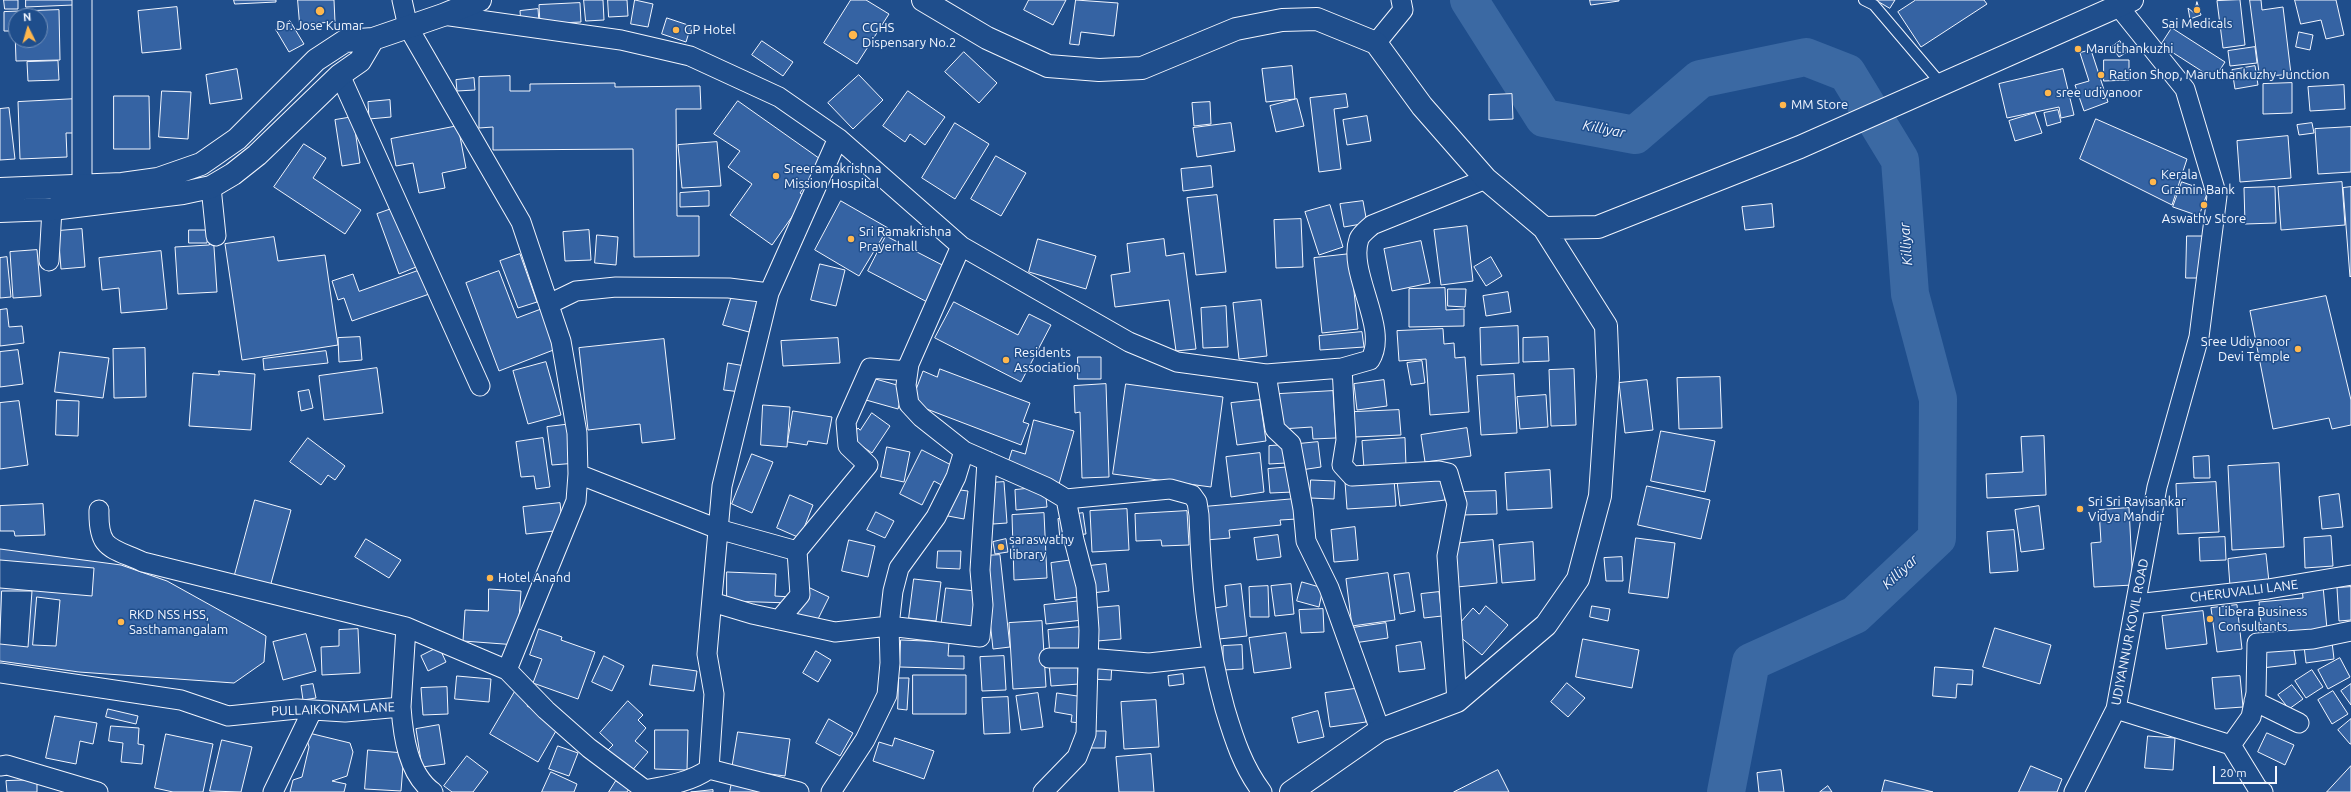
<!DOCTYPE html>
<html>
<head>
<meta charset="utf-8">
<style>
  body { margin:0 }
  #map { position:relative; width:2351px; height:792px; overflow:hidden; background:#1f4e8c; font-family:Ubuntu,sans-serif }
  canvas { display:block }
  .north { position:absolute; left:8px; top:8px; width:40px; height:40px; box-sizing:border-box; background:#1f4e8c; border:1px solid #7391ba; border-radius:50%; rotate:355deg; font-size:11px; font-weight:700; line-height:16px; text-align:center; color:#f2f6ff }
  .north::after { content:''; display:block; margin:auto; width:14px; height:18px; background:#ffb74d; clip-path:polygon(50% 0,100% 100%,50% 72%,0 100%) }
  .scale { position:absolute; left:2213px; top:766px; width:64px; height:18px; box-sizing:border-box; border:2px solid #f2f6ff; border-top:0; padding-left:5px; font-size:12px; line-height:14px; white-space:nowrap; color:#f2f6ff; -webkit-text-stroke:3px #1f4e8c; paint-order:stroke }
</style>
</head>
<body>
<div id="map">
<canvas width="2351" height="792"></canvas>
<div class="north">N</div>
<div class="scale">20 m</div>
</div>
<script>
const context = document.querySelector('canvas').getContext('2d');
context.lineJoin = 'round';
function trace(path, color, width, dash) { context.strokeStyle = color; context.lineWidth = width; context.lineCap = dash ? 'butt' : 'round'; context.setLineDash(dash || []); context.stroke(path); }
function fill(path, color) { context.fillStyle = color; context.fill(path, 'evenodd'); }
function label(font, color, halo, rows, align = 'center') {
  context.font = font + ' Ubuntu,sans-serif'; context.lineWidth = 3; context.setLineDash([]); context.textBaseline = 'middle'; context.strokeStyle = halo; context.fillStyle = color; for (const [text, x, y, turn = 0] of rows) {
    context.save(); context.translate(x, y); context.rotate((+turn || 0) * Math.PI / 180); context.textAlign = isNaN(turn) ? turn : align; if (halo) context.strokeText(text, 0, 0); context.fillText(text, 0, 0); context.restore();
  }
}
trace(new Path2D(`
  M1469,0L1544,118L1635,135L1700,79L1806,57L1847,73L1900,160L1910,294L1938,399L1937,538L1855,615L1751,662L1726,792`), '#3b69a3', 38);
const building = new Path2D(`
  M4,0H18V9H5Z
  M26,0H73V5L26,7Z
  M234,0H276V2L235,4Z
  M298,0H334L335,22L300,24Z
  M584,0H603L604,20L586,21Z
  M608,0H627L628,16L609,17Z
  M635,0L653,4L648,27L631,24Z
  M851,0H866L889,14L857,64L824,43Z
  M1029,0H1066L1053,25L1024,10Z
  M1076,0L1118,3L1114,36L1081,32L1079,45L1070,44Z
  M1590,0H1619V1L1591,5Z
  M1876,0H1895L1890,8Z
  M1916,0H1984L1987,4L1921,47L1898,12Z
  M2240,0L2245,45L2223,48L2217,1Z
  M2250,0H2261L2262,10L2283,7L2291,74L2260,77Z
  M2295,0H2336L2344,35L2326,39L2321,20L2301,24Z
  M2197,2L2201,15L2190,19L2188,8L2194,13Z
  M580,3L581,22L540,24L539,5Z
  M177,7L181,49L142,53L138,11Z
  M538,9L539,22L521,24L520,11Z
  M59,10L60,60L16,61L15,31H4V12ZM16,16H40V40H16Z
  M667,18L691,26L686,42L662,34Z
  M290,21L304,44L289,52L276,30Z
  M2172,28L2225,62L2214,79L2161,45Z
  M2299,32L2313,35L2310,50L2296,47Z
  M762,41L793,62L783,76L752,55Z
  M2120,41L2127,52L2119,57L2112,47Z
  M2255,47L2257,63L2230,66L2228,51Z
  M2091,50L2108,102L2084,111L2075,85L2089,81L2080,53Z
  M964,52L997,83L979,103L945,72Z
  M2104,60H2129V80L2104,81Z
  M58,61L59,80L28,81L27,62Z
  M1292,66L1295,99L1266,102L1262,69Z
  M2255,66L2258,85L2235,89L2232,70Z
  M237,69L242,99L210,104L206,75Z
  M2063,69L2074,115L2061,118L2059,107L2007,118L1999,84Z
  M859,75L883,100L853,129L828,103Z
  M510,76V91H530V84L615,83V87L700,86L701,109H676L677,216H699V256L634,257L633,149L493,150V127L479,128V77Z
  M474,78L475,90L457,91L456,80Z
  M2292,83V113L2263,114V84Z
  M2344,85L2345,109L2310,111L2308,87Z
  M162,91L191,92L188,139L159,137Z
  M908,91L945,117L925,145L910,134L905,142L883,126Z
  M1346,94L1348,107L1334,109L1341,169L1319,172L1310,98Z
  M1512,94L1513,119L1489,120V95Z
  M114,96H149L150,149H114Z
  M76,99L77,133H66L67,157L20,159L18,102Z
  M1297,99L1304,126L1276,132L1270,106Z
  M390,100L391,117L369,119L368,102Z
  M738,101L823,161L800,193L806,197L772,245L730,215L752,184L728,167L740,151L714,134Z
  M1210,102L1211,124L1194,126L1192,103Z
  M9,108L15,159L0,160V109Z
  M2058,110L2061,122L2047,126L2044,113Z
  M2035,113L2042,133L2015,141L2009,121Z
  M1367,116L1371,141L1347,145L1343,120Z
  M353,117L360,163L342,166L335,120Z
  M2096,119L2187,159L2172,205L2080,159Z
  M955,123L989,144L955,199L922,178Z
  M1231,123L1235,151L1197,157L1193,128Z
  M2312,123L2314,133L2299,135L2297,125Z
  M458,126L466,168L442,173L445,188L419,193L413,163L396,166L391,139Z
  M2351,127V172L2318,174L2315,129Z
  M2288,136L2291,178L2240,182L2237,141Z
  M717,142L721,186L682,188L678,145Z
  M304,144L326,158L313,178L361,210L345,234L274,187Z
  M996,156L1026,173L1001,216L971,199Z
  M1211,166L1213,187L1183,191L1181,169Z
  M2182,182L2208,191L2199,216L2173,207Z
  M2342,182L2345,225L2281,230L2278,187Z
  M2275,187L2276,223L2245,224L2244,188Z
  M2351,187V276L2350,277L2343,188Z
  M709,191V206L680,207V193Z
  M1217,195L1226,272L1196,275L1187,198Z
  M841,201L888,228L859,276L815,250Z
  M1363,201L1367,223L1344,227L1340,204Z
  M1772,204L1774,227L1745,230L1742,207Z
  M1330,205L1343,247L1319,255L1305,212Z
  M400,206L421,265L399,274L377,214Z
  M1301,219L1303,267L1276,268L1274,220Z
  M1467,226L1473,281L1441,285L1434,230Z
  M82,229L85,267L61,269L58,231Z
  M189,230H208L207,243H189Z
  M589,230L591,260L565,261L563,232Z
  M209,232H213L217,292L178,294L175,247L209,245Z
  M597,235L618,237L616,265L595,263Z
  M886,236L950,269L931,304L868,271Z
  M2187,236H2212L2211,278H2186Z
  M274,237L278,261L325,255L338,345L242,360L225,244Z
  M1038,239L1096,256L1086,289L1029,272Z
  M1164,239L1166,256L1184,253L1196,349L1176,351L1169,300L1115,307L1111,275L1130,272L1127,244Z
  M1421,241L1430,283L1392,291L1384,249Z
  M37,250L41,296L13,298L10,252Z
  M161,251L167,309L121,313L119,288L102,290L99,258Z
  M520,254L537,302L518,308L500,261Z
  M1350,254L1358,329L1322,333L1314,258Z
  M7,257L11,297L0,298V258Z
  M1491,257L1502,276L1486,286L1474,267Z
  M820,264L845,270L836,306L811,300Z
  M426,268L435,292L352,321L344,298L338,300L332,281L353,274L359,291Z
  M499,271L517,318L541,309L556,349L499,371L466,283Z
  M1445,288L1446,310L1464,309V326L1409,327V289Z
  M1448,289H1466L1465,307L1448,306Z
  M733,292L758,300L749,332L723,325Z
  M1508,292L1511,312L1486,316L1483,296Z
  M2326,296L2351,400V425L2332,429L2329,418L2273,429L2250,311Z
  M1261,300L1267,356L1239,359L1233,303Z
  M954,302L1018,335L1029,314L1051,325L1021,382L935,338Z
  M1226,306L1228,347L1203,348L1201,308Z
  M7,309L9,327L22,326L24,343L0,346V310Z
  M1518,326L1519,363L1481,365L1480,328Z
  M1443,329L1444,344L1454,343L1455,358L1465,357L1469,412L1430,415L1426,359L1399,361L1397,331Z
  M1362,332L1364,347L1320,350L1319,336Z
  M360,337L362,360L339,362L338,338Z
  M1548,337L1549,361L1523,362V338Z
  M838,338L840,363L783,366L781,341Z
  M664,339L675,439L642,443L640,424L588,430L579,348Z
  M145,348L146,397L114,398L113,349Z
  M18,350L23,384L0,387V352Z
  M326,351L328,363L264,370L263,359Z
  M60,352L109,358L103,398L55,392Z
  M1078,357H1101V379H1078Z
  M1422,361L1425,383L1411,385L1407,363Z
  M546,362L561,415L528,424L513,371Z
  M728,363L745,366L741,392L724,390Z
  M377,368L383,413L324,420L319,376Z
  M940,369L1030,403L1023,422L1029,424L1021,445L911,403L923,371L937,377Z
  M1574,369L1576,425L1551,426L1549,370Z
  M219,371L255,374L251,430L189,426L193,373L219,375Z
  M1514,374L1517,433L1481,435L1477,376Z
  M1720,377L1722,428L1679,429L1677,378Z
  M872,378L904,387L898,409L866,400Z
  M1384,380L1387,406L1357,410L1354,384Z
  M1647,380L1653,430L1625,433L1619,383Z
  M1106,384L1109,477L1082,478L1080,412L1075,413L1074,386Z
  M1126,384L1223,397L1211,487L1113,474Z
  M309,390L313,408L301,411L298,392Z
  M1333,391L1336,438L1313,439L1312,427L1281,429L1279,394Z
  M1546,395L1548,427L1520,429L1517,397Z
  M57,400L79,401L78,436L56,435Z
  M1260,400L1266,441L1237,445L1231,403Z
  M19,401L28,465L0,469V403Z
  M763,405L790,407L787,447L761,445Z
  M1399,410L1401,435L1355,437L1354,412Z
  M793,411L832,417L827,444L808,441L807,445L788,442Z
  M872,413L890,426L872,453L850,438L858,428L860,430Z
  M1034,420L1074,431L1059,484L1006,469L1012,450L1025,454Z
  M572,424L577,463L552,465L547,427Z
  M1467,428L1471,456L1425,462L1421,435Z
  M1661,431L1715,441L1705,492L1651,481Z
  M2044,436L2046,495L1987,498L1986,474L2023,472L2021,437Z
  M308,438L345,466L335,480L328,475L321,485L290,462Z
  M543,438L550,487L536,489L534,476L521,477L516,442Z
  M1405,438L1406,466L1364,469L1362,441Z
  M1318,442L1321,467L1301,470L1298,444Z
  M1286,445V463L1269,464V446Z
  M887,447L910,452L904,482L881,477Z
  M922,450L955,467L945,487L934,481L922,505L900,494Z
  M1260,453L1264,492L1231,497L1226,457Z
  M752,454L773,462L752,513L732,504Z
  M2209,456L2210,478H2194L2193,457Z
  M2279,463L2284,547L2232,550L2228,466Z
  M1291,467L1293,492L1270,493L1268,469Z
  M1550,470L1552,508L1507,510L1505,473Z
  M1442,475L1445,500L1400,506L1397,481Z
  M1394,479L1396,506L1347,509L1345,482Z
  M1311,480L1335,481L1334,499L1310,498Z
  M1004,482L1007,523L993,524L990,483Z
  M2216,482L2219,532L2178,534L2176,484Z
  M1647,486L1710,500L1701,539L1638,525Z
  M1045,487L1047,507L1016,510L1015,490Z
  M952,489L968,491L964,519L948,516Z
  M1496,491L1497,514L1462,515L1461,492Z
  M2339,494L2343,527L2322,529L2319,497Z
  M790,495L813,505L800,538L777,528Z
  M1295,499L1297,519L1280,520L1281,525L1229,530L1230,538L1206,540L1203,507Z
  M255,500L291,510L270,587L234,578Z
  M560,503L563,530L526,534L523,507Z
  M43,504L45,535L15,536L14,531H0V506Z
  M2039,506L2044,549L2021,552L2015,510Z
  M2129,508L2133,585L2094,587L2091,543L2101,542L2099,510Z
  M1127,509L1129,550L1092,552L1090,511Z
  M1187,511L1189,545L1162,546L1161,540L1136,541L1135,514Z
  M876,512L894,521L885,538L867,530Z
  M1044,513L1047,578L1014,580L1012,515Z
  M1083,513L1086,534L1074,535L1071,515Z
  M1070,517L1073,538L1060,539L1058,519Z
  M1355,527L1358,560L1334,562L1331,530Z
  M2014,530L2018,571L1990,573L1987,532Z
  M1278,535L1281,557L1257,560L1254,538Z
  M2331,536L2333,566L2305,568L2304,538Z
  M2225,537L2226,560L2200,561L2199,538Z
  M1636,538L1675,543L1668,598L1629,593Z
  M366,539L401,560L389,578L355,557Z
  M1006,539L1008,552L995,554L993,542Z
  M849,540L875,546L868,577L842,571Z
  M1493,540L1497,583L1457,587L1452,544Z
  M1533,542L1535,580L1502,583L1499,545Z
  M0,549L121,565L167,581L266,636L264,662L234,683L79,672L0,661Z
  M938,551H961L960,569L937,568Z
  M2266,554L2269,582L2230,586L2228,559Z
  M1000,555L1010,647L993,649L983,556Z
  M1622,557L1623,581H1606L1604,558Z
  M0,560L94,568L92,596L0,588Z
  M1073,560L1078,597L1055,600L1051,563Z
  M1106,564L1109,591L1092,593L1089,566Z
  M727,572L776,574L775,596L791,597V603L727,601Z
  M1388,573L1395,620L1352,626L1346,579Z
  M1409,573L1415,611L1400,614L1394,575Z
  M914,579L941,582L936,621L909,618Z
  M1302,582L1323,588L1319,607L1297,601Z
  M1241,584L1247,636L1219,639L1215,608L1227,606L1225,586Z
  M1291,584L1294,614L1275,616L1271,586Z
  M1268,586L1269,617H1250L1249,587Z
  M2323,586L2327,629L2262,635L2259,602L2303,598L2302,588Z
  M2351,587V620L2339,621L2337,588Z
  M810,588L829,597L815,625L796,616Z
  M946,588L976,591L972,632L941,628Z
  M489,589L521,591L517,645L463,641L465,610L488,611Z
  M2,591H32L28,647L0,644Z
  M1439,592L1442,616L1424,618L1421,594Z
  M37,597L60,600L56,646L33,645Z
  M1081,601L1083,620L1046,624L1044,605Z
  M2237,605L2242,649L2217,652L2211,608Z
  M1119,606L1121,639L1097,641L1095,608Z
  M1486,606L1508,625L1482,655L1453,631L1473,608L1479,614Z
  M1592,606L1610,609L1608,621L1590,617Z
  M1323,609L1324,632L1301,633L1299,610Z
  M2203,611L2207,644L2166,649L2162,616Z
  M1042,621L1046,687L1013,689L1009,623Z
  M1386,623L1388,638L1354,643L1352,628Z
  M1080,627L1082,653L1050,655L1048,630Z
  M1995,628L2051,645L2040,684L1983,667Z
  M358,629L360,673L322,675L321,647L339,646V630Z
  M539,629L562,637L561,640L595,652L578,699L533,683L542,659L530,655Z
  M1286,633L1291,668L1254,673L1249,638Z
  M306,634L316,671L283,680L273,642Z
  M1583,639L1639,650L1632,688L1576,677Z
  M901,640L949,642L948,656H964V669L900,667Z
  M1421,642L1425,669L1399,672L1396,646Z
  M2332,642L2334,659L2306,663L2304,646Z
  M2293,644L2296,664L2262,668L2260,648Z
  M1242,645L1243,669L1223,670V646Z
  M439,647L446,662L428,671L421,656Z
  M816,651L831,660L818,682L803,673Z
  M604,656L624,666L612,691L592,682Z
  M1004,656L1006,690L982,691L980,657Z
  M2340,658L2350,677L2328,689L2318,670Z
  M1077,661L1079,684L1051,686L1049,663Z
  M1091,662L1112,663L1111,680L1089,679Z
  M653,665L697,671L694,691L650,685Z
  M1935,667L1973,670L1972,685L1957,684L1956,698L1933,696Z
  M2312,670L2323,687L2306,698L2295,681Z
  M1183,674L1184,684L1169,686L1168,676Z
  M913,675H966V714H913Z
  M457,676L491,679L489,702L455,699Z
  M2240,676L2243,707L2215,709L2212,678Z
  M899,678H909L907,710L898,709Z
  M520,683L535,692L527,706L560,724L538,762L490,734Z
  M1567,683L1585,698L1568,717L1551,702Z
  M313,684L316,698L303,700L301,686Z
  M2351,684V705L2341,691Z
  M2292,685L2303,699L2289,709L2278,695Z
  M447,687L448,714L423,715L421,688Z
  M1361,688L1366,722L1330,727L1325,693Z
  M2333,691L2348,714L2332,724L2318,700Z
  M1038,693L1043,727L1021,730L1016,696Z
  M1057,693L1084,697L1080,723L1071,722L1072,715L1055,712Z
  M1008,697L1010,733L984,734L982,698Z
  M1156,700L1159,747L1124,749L1121,702Z
  M628,701L643,715L638,720L646,728L635,741L648,752L630,773L606,752L613,745L600,733Z
  M108,709L138,716L136,724L106,717Z
  M1318,711L1324,737L1298,743L1292,718Z
  M55,716L97,723L93,744L80,741L76,764L46,758Z
  M829,719L853,733L840,756L816,743Z
  M2351,719V744H2350L2338,730Z
  M439,725L445,764L422,767L416,729Z
  M111,726L139,728L138,744L144,745L142,764L121,762L123,743L109,741Z
  M655,730H688L687,770L655,769Z
  M1089,731H1106L1105,748H1088Z
  M738,732L790,739L785,776L732,769Z
  M2267,733L2294,745L2285,765L2258,752Z
  M166,734L213,744L203,792H173L155,788Z
  M313,734L350,743L353,752L347,776L332,781L346,784L344,792H290L293,780L302,777L309,747L306,736Z
  M2148,736L2175,738L2173,770L2145,768Z
  M895,738L934,751L924,779L873,761L879,742L892,746Z
  M222,740L252,747L241,792L210,791Z
  M558,746L578,753L569,776L549,769Z
  M368,750L404,753L401,791L365,789Z
  M1151,754L1154,792H1119L1116,757Z
  M467,756L488,772L473,792H452L444,786Z
  M2031,766L2062,779L2057,792H2019Z
  M2351,766V792H2327Z
  M1498,770L1509,792H1454Z
  M1781,770L1784,792H1759L1757,773Z
  M551,772L577,784L574,792H542Z
  M37,780V792H7L6,781Z
  M1885,780L1933,792H1882Z
  M616,781L629,789L627,792H609Z
  M732,782L769,792H730Z
  M1828,786L1832,792H1820Z
  M713,790V792H691Z`);
fill(building, '#3563a3');
trace(building, '#f2f6ff', 1);
const lane = new Path2D(`
  M1864,0L1874,5L1943,86`);
const street = new Path2D(`
  M402,0L408,27L521,222L561,341L577,433L578,474L576,501L507,670
  M443,15L621,40L690,56L779,97L838,138L961,246L1129,342L1177,362L1266,374L1342,368L1370,360C1390,329 1347,273 1359,239C1361,234 1368,229 1372,225L1486,179
  M1376,43L1403,10L1401,0
  M340,75L480,386
  M82,186V0
  M211,187L216,236
  M961,246L909,364L906,385L909,404L921,417L964,451L1046,487L1066,499L1170,489L1192,495L1197,502L1199,515C1201,581 1207,645 1225,709C1234,739 1243,767 1262,792
  M49,261L52,209
  M549,304L576,291L616,287L729,288L769,293
  M1342,368L1346,440L1342,465L1352,476L1439,471L1448,473L1457,504L1447,556L1457,701
  M1266,374L1275,429L1291,444L1303,509L1306,541L1329,588L1380,730
  M578,474L718,529L797,551
  M99,510C98,550 110,547 143,562L406,627
  M712,602L752,614L835,632L889,626L980,637L983,605L980,570L987,461
  M2136,604L2268,589L2351,575
  M779,620L800,595L797,551L868,465L848,446L846,422L870,368L908,371
  M1049,658H1088L1149,663L1212,656
  M0,673L181,700L228,716L297,709L345,712L401,707L406,627L507,670L546,710L589,748L645,790C666,786 691,782 709,769L799,792
  M2254,701L2299,723
  M401,707C403,736 408,774 433,792
  M2116,709L2231,745L2258,789L2263,792
  M2231,745L2251,717L2256,693L2257,643L2313,639L2351,631
  M0,766L7,765L98,792
  M709,769L714,694L707,654L722,486L769,293L838,138
  M273,792L312,711
  M831,792L865,740L887,695L890,663L889,626L893,591L899,568L936,517L956,477L964,451
  M1043,792L1077,757L1086,734L1089,630L1086,586L1074,540L1066,499
  M2074,792L2116,709L2157,487L2199,337L2217,196L2185,89L2119,7`);
const secondary = new Path2D(`
  M923,0L987,38L1048,66L1099,70L1142,68L1236,29L1282,20L1317,19L1376,43L1422,106L1486,179L1544,228L1606,326L1608,377L1600,496L1578,579L1546,625L1457,701L1380,730L1291,792
  M0,189L122,184L158,179L201,164L237,139L316,60L345,41L373,39L443,15L480,0
  M0,211L52,209L183,193L211,187L233,174L257,155L340,75L360,61L373,39
  M1544,228L1598,227L1800,147L2132,0`);
trace(lane, '#f2f6ff', 12);
trace(street, '#f2f6ff', 21);
trace(secondary, '#f2f6ff', 24);
trace(lane, '#1f4e8c', 10);
trace(street, '#1f4e8c', 19);
trace(secondary, '#1f4e8c', 22);
for (const [x, y, r, color] of [
  [2197,10,4,"#ffb74d"],
  [320,11,5,"#ffb74d"],
  [676,30,4,"#ffb74d"],
  [853,35,5,"#ffb74d"],
  [2078,49,4,"#ffb74d"],
  [2101,75,4,"#ffb74d"],
  [2048,93,4,"#ffb74d"],
  [1783,105,4,"#ffb74d"],
  [776,176,4,"#ffb74d"],
  [2153,182,4,"#ffb74d"],
  [2204,205,4,"#ffb74d"],
  [851,239,4,"#ffb74d"],
  [2298,349,4,"#ffb74d"],
  [1006,360,4,"#ffb74d"],
  [2080,509,4,"#ffb74d"],
  [1001,547,4,"#ffb74d"],
  [490,578,4,"#ffb74d"],
  [2210,619,4,"#ffb74d"],
  [121,622,4,"#ffb74d"]
]) { const dot = new Path2D(); dot.arc(x, y, r, 0, 2 * Math.PI); context.fillStyle = color; context.fill(dot); trace(dot, '#1f4e8c', 1.5); }
label('13px', '#f2f6ff', '#1f4e8c', [
  ["Sai Medicals",2197,24,"center"],
  ["Dr. Jose Kumar",320,26,"center"],
  ["CGHS",862,28],
  ["Dispensary No.2",862,43],
  ["GP Hotel",684,30],
  ["Maruthankuzhi",2086,49],
  ["Ration Shop, Maruthankuzhy Junction",2109,75],
  ["sree udiyanoor",2056,93],
  ["MM Store",1791,105],
  ["Sreeramakrishna",784,169],
  ["Mission Hospital",784,184],
  ["Kerala",2161,175],
  ["Gramin Bank",2161,190],
  ["Aswathy Store",2204,219,"center"],
  ["Sri Ramakrishna",859,232],
  ["Prayerhall",859,247],
  ["Sree Udiyanoor",2290,342,"right"],
  ["Devi Temple",2290,357,"right"],
  ["Residents",1014,353],
  ["Association",1014,368],
  ["Sri Sri Ravisankar",2088,502],
  ["Vidya Mandir",2088,517],
  ["saraswathy",1009,540],
  ["library",1009,555],
  ["Hotel Anand",498,578],
  ["Libera Business",2218,612],
  ["Consultants",2218,627],
  ["RKD NSS HSS,",129,615],
  ["Sasthamangalam",129,630]
], 'left');
label('13px', '#f2f6ff', '#1f4e8c', [
  ["CHERUVALLI LANE",2244,591,-7],
  ["UDIYANNUR KOVIL ROAD",2130,632,-79],
  ["PULLAIKONAM LANE",333,709,-2]
]);
label('italic 14px', '#f2f6ff', '#1f4e8c', [
  ["Killiyar",1604,129,11],
  ["Killiyar",1906,244,-94],
  ["Killiyar",1900,572,-43]
]);
</script>
</body>
</html>
